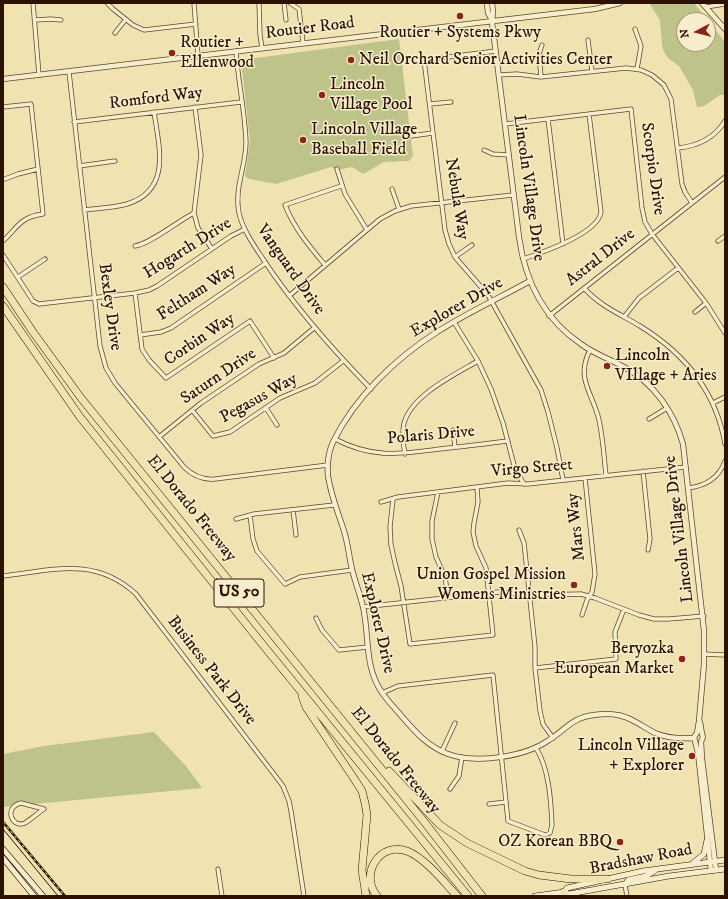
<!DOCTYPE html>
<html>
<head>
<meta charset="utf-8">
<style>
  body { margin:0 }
  #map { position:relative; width:728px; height:899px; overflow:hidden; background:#f1e3b1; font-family:"IM FELL DW Pica",serif }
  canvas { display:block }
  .frame { position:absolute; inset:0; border:4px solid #2d1100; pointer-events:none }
  .north { position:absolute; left:676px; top:12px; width:40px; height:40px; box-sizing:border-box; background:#f6edcc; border:1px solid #a6957a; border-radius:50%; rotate:263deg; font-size:11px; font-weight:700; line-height:16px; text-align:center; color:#2d1100 }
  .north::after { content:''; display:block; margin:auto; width:14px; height:18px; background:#8f2418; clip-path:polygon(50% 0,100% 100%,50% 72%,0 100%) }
</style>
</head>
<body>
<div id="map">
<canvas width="728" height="899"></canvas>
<div class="frame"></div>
<div class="north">N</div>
</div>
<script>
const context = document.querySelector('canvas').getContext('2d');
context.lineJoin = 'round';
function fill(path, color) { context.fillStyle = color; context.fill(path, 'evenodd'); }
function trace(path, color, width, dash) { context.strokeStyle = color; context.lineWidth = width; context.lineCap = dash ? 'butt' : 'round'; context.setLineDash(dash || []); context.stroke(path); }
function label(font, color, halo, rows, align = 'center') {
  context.font = font + ' "IM FELL DW Pica",serif'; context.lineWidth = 3; context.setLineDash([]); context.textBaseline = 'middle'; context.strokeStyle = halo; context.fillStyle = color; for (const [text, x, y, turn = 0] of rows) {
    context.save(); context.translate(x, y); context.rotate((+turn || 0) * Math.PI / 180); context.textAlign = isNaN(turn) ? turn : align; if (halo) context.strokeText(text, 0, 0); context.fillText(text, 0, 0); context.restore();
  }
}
fill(new Path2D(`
  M649,3H694L725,42V95H720L704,106L697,107L693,90L679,66L669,59L664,52L662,46L660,20ZM684,20H708V44H684Z
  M399,39L413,156L409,161L384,162L363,174L352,167L338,170L331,167L276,184L249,179L245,176L250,141L241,60Z
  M154,732L186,766L202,788L3,807V754L44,746Z`), '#bec389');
const minor = new Path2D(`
  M33,3L39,75
  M107,3L113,9L133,25L144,30L196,24
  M194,3L198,56
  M259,3L260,35L262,48
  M284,3L286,20
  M290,3L299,9L303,43
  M706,7L725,4
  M35,20L51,19L61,20
  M635,29L641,46L637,69
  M115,33L126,19
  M588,40L592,71
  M236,51C238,82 245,111 246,142C246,167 234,187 239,213C243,230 253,244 263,259C294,306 331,348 371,389
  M496,51L424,60L445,230L449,244L455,257L488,295L541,390L548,412L557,448L563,480
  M69,72L100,346L106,368L115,383L184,467C193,476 203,480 215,479L328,465
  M499,75L517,74L541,77L626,68L641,70L652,75L664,85L671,99L682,184L685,192L692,203
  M541,77L539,54L542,45
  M430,104L451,102
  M3,107L31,104L43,214C20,217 18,227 3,241
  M195,107L201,155L194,213L198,228L212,249
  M548,119L563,244
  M74,122L241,102
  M505,124L631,109L642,208L645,222L652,234L706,303L725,333
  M411,136L433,133
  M678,148C698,146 714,139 725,121
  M484,150L493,154L509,155
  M79,166L115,161
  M337,169L345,194L367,230
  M5,179L18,174L38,169
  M392,189L399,209
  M84,210C98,208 113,208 127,204C172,190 159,147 154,112
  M718,241L725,236
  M135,246C150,244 178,221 194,213
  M3,255L33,301L39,304L135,293L149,290L157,286L231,236L245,229
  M455,257L472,245
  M523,259C541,253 598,234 601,212L589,114
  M325,265C309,246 294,228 285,205L341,186
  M18,277L45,259
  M584,288C600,306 620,314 640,326C684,353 716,391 725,444
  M135,293L142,349L149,360L166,378L250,321L274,358
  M289,296L380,219L395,211L411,206L513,195
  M695,312L706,303
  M549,316L725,177
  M624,317L639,298L678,268
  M454,322L478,361L491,389L503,423L515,469L524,484
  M140,335L161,332L171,328L266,263
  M590,350C575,379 593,393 599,420C603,438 604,457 606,475
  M713,403L725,397
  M266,408L277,425
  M192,410L213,436L230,432L280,398L315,383L343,361
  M649,419L667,408
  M453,430L455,447
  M159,437L201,403L259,364L284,353L314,328
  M335,439C373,459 400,454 440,449C463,446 486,444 508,441
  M405,454C403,444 402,433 404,423C412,395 454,375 478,361
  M643,471L650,539L648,550
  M688,488C706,486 719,478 725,461
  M438,492L432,521V539L436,557L445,577L448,597
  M393,499L390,527L391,545L395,563L401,586L410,644L493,635L486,568L476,546L473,532L474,523L478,502L477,487
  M381,502L398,497L508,483L528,484L686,467
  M293,510L296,535
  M250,515L253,539L257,551L285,584L300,577L352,570
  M236,519L254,514L334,505
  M519,530L524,543L535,647V668L540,711L543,724L553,738
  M3,576C53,570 95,556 136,594L283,786L289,801L291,811L304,896
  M363,607L498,592L530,595L581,594L595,598L639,615L654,619H669L704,616
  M582,615L587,600L592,592L595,574L585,478
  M316,618L322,630L339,650L368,647
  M704,654L725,655
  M535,668L616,659L615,632L624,609
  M382,693L398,686L493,675L508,821L545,835L550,833L552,825C551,801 549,768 536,748
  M442,751L455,723
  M450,789L459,776L462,757
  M21,803L44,809C38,813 30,820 25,823C12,829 3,807 21,803Z
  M489,804L506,802
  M218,869L222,896
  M625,885L627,896`);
const tertiary = new Path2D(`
  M487,3L488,13L492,20
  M492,3L493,11L492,22L519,237C525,281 544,319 581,344C594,354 610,359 624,367C654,383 674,412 683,444L704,631V664L699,721L697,733L694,737L698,753L711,871
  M702,3L725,29
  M3,79L595,9L620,3
  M530,281C499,298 467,313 437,332C396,358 355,397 333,442C328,453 327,465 328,476C331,496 338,512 344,531C348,543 349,557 352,569C355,582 360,594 363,607C369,633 365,660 377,684C382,695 390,703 398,712C413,729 426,746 448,754C476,764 525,757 549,740C565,730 573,717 594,715C606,713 621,714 632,720C640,724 647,729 655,733C667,738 681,739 694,738
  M700,722L702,734L703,737L701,742L702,759L716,870`);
const secondary = new Path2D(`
  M3,849L43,896
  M3,858L34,896
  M693,863L704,854L707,840
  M625,885L628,880L646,876L656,870
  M564,892L567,888L643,871L725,860
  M535,896L564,892L569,894L669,876L725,869`);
const motorway = new Path2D(`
  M3,287L33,332L81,398L422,819L482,896
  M3,306L80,417L263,645L468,896
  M302,696L306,707L355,780L362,791L365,803L367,815L362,870L366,896
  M389,771L440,825L467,843L525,871L539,875L571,879H607
  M564,892L565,896
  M377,896C359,874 380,841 407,851C425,858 444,882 457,896`);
trace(minor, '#5e462c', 5);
trace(tertiary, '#5e462c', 6);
trace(secondary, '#2d1100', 6);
trace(motorway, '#2d1100', 8);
trace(minor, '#f6edcc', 3.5);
trace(tertiary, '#f6edcc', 4.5);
trace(secondary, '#f6edcc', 5);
trace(motorway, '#f1e3b1', 7);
trace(new Path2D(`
  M3,829L58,896`), '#2d1100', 1);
const rail = new Path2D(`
  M3,822L65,896`);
trace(rail, '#2d1100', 2.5);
trace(rail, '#f6edcc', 1, [3]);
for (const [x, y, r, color] of [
  [460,16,4,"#8f2418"],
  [172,53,4,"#8f2418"],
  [351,60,4,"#8f2418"],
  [322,95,4,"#8f2418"],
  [303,140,4,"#8f2418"],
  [607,366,4,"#8f2418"],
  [574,585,4,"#8f2418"],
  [682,659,4,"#8f2418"],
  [692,756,4,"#8f2418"],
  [620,842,4,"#8f2418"]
]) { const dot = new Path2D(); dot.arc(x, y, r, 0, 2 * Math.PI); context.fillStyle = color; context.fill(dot); trace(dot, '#f6edcc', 1.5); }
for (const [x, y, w] of [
  [239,593,50]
]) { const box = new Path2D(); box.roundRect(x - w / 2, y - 14, w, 28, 3); context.fillStyle = '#f6edcc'; context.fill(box); trace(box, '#2d1100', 1); }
label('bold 16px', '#2d1100', null, [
  ["US 50",239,593]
]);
label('17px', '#2d1100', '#f6edcc', [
  ["Routier Road",310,29,-7],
  ["Romford Way",156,99,-7],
  ["Scorpio Drive",652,169,82],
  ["Lincoln Village Drive",528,188,82],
  ["Nebula Way",456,199,81],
  ["Hogarth Drive",188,249,-32],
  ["Astral Drive",601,258,-38],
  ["Vanguard Drive",290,270,55],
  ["Feltham Way",197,293,-33],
  ["Bexley Drive",109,307,82],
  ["Explorer Drive",457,308,-30],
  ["Corbin Way",200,340,-34],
  ["Saturn Drive",219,377,-34],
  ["Pegasus Way",259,399,-29],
  ["Polaris Drive",431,436,-5],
  ["Virgo Street",532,469,-5],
  ["El Dorado Freeway",191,509,51],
  ["Mars Way",577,527,-96],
  ["Lincoln Village Drive",680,529,-97],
  ["Explorer Drive",377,623,77],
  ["Business Park Drive",211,671,52],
  ["El Dorado Freeway",395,761,51],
  ["Bradshaw Road",641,860,-11]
]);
label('17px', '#2d1100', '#f6edcc', [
  ["Routier + Systems Pkwy",460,33,"center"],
  ["Routier +",180,43],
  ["Ellenwood",180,63],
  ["Neil Orchard Senior Activities Center",359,60],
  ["Lincoln",330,85],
  ["Village Pool",330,105],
  ["Lincoln Village",311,130],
  ["Baseball Field",311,150],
  ["Lincoln",615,356],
  ["VIllage + Aries",615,376],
  ["Union Gospel Mission",566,575,"right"],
  ["Womens Ministries",566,595,"right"],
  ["Beryozka",674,649,"right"],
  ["European Market",674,669,"right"],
  ["Lincoln Village",684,746,"right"],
  ["+ Explorer",684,766,"right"],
  ["OZ Korean BBQ",612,842,"right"]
], 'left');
</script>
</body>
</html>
